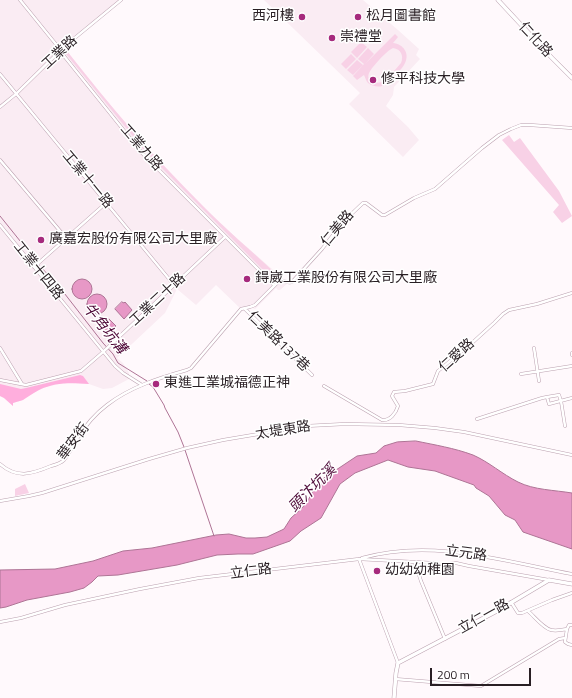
<!DOCTYPE html>
<html>
<head>
<meta charset="utf-8">
<style>
  body { margin:0 }
  #map { position:relative; width:572px; height:698px; overflow:hidden; background:#fff9fc; font-family:"Titillium Web",sans-serif }
  canvas { display:block }
  .scale { position:absolute; left:430px; top:668px; width:101px; height:18px; box-sizing:border-box; border:2px solid #291f24; border-top:0; padding-left:5px; font-size:12px; line-height:14px; white-space:nowrap; color:#291f24; -webkit-text-stroke:3px #fff; paint-order:stroke }
</style>
</head>
<body>
<div id="map">
<canvas width="572" height="698"></canvas>
<div class="scale">200 m</div>
</div>
<script>
const context = document.querySelector('canvas').getContext('2d');
context.lineJoin = 'round';
function fill(path, color) { context.fillStyle = color; context.fill(path, 'evenodd'); }
function trace(path, color, width, dash) { context.strokeStyle = color; context.lineWidth = width; context.lineCap = dash ? 'butt' : 'round'; context.setLineDash(dash || []); context.stroke(path); }
function label(font, color, halo, rows, align = 'center') {
  context.font = font + ' "Titillium Web","Noto Sans TC",sans-serif'; context.lineWidth = 3; context.setLineDash([]); context.textBaseline = 'middle'; context.strokeStyle = halo; context.fillStyle = color; for (const [text, x, y, turn = 0] of rows) {
    context.save(); context.translate(x, y); context.rotate((+turn || 0) * Math.PI / 180); context.textAlign = isNaN(turn) ? turn : align; if (halo) context.strokeText(text, 0, 0); context.fillText(text, 0, 0); context.restore();
  }
}
fill(new Path2D(`
  M0,0H122L64,48L139,140L183,187L231,233L288,283L280,290H278L276,288L255,309L253,308L243,311L216,285L196,305L177,289L165,313L117,358L123,363L129,373V379L112,388L103,389L89,384L70,383L59,384L46,387L37,391L26,397L23,400L13,403V406L4,398L0,396Z
  M264,0H363L398,30L419,49L416,55L420,59L394,87L393,95L386,106L408,127L419,140L403,157L349,104L360,93Z`), '#faecf3');
fill(new Path2D(`
  M395,34L398,37L393,43C403,44 410,53 405,63C403,68 398,72 395,75C392,78 389,82 386,84C381,88 373,87 368,83C366,81 365,77 364,75L357,80L353,76L364,64L358,59L368,48L374,54L365,64ZM393,48C401,49 404,56 401,63C396,69 389,77 383,81C381,83 377,83 374,82C361,78 374,66 379,60C383,56 387,51 393,48Z
  M361,42L367,47L357,58L351,52Z
  M67,51C109,105 153,156 201,204C225,229 252,251 277,275V277L275,281L272,279L144,150L66,54Z
  M351,54L356,59L346,69L341,64Z
  M357,60L363,65L353,75L347,70Z
  M509,135L514,142L520,138L559,191L572,216L562,223L553,212L559,205L502,140Z
  M25,484L29,493L15,496V489Z`), '#f8d1e6');
fill(new Path2D(`
  M80,375L83,376L89,384C70,383 56,382 39,390C33,393 28,397 23,400C20,401 16,402 13,403V406L4,398L0,396V384L21,389L26,388Z`), '#ffaedd');
const water = new Path2D(`
  M72 289a10 10 0 1 1 20 0a10 10 0 1 1-20 0Z
  M87 304a10 10 0 1 1 20 0a10 10 0 1 1-20 0Z
  M122,302L124,303L125,302L132,310L124,319L115,309Z
  M109,319L116,326L106,335L100,329Z
  M416,441C435,445 454,448 473,455C489,462 502,474 518,482C534,490 554,490 572,493V549L523,532L515,520L505,515L489,496L476,488L474,485L435,471L408,467L388,460L355,473L340,484L321,518L301,531L290,541L253,554H238L217,555L177,565L118,575L98,576L92,582L84,588L70,592L27,600L6,607L0,608V570L55,569L93,561L123,551L152,548L216,535L229,534L246,538H255L267,537L284,529L291,518L302,508L307,502L318,482L357,456L376,453L384,446L397,442Z`);
fill(water, '#e798c6');
trace(water, '#ae7495', 1);
trace(new Path2D(`
  M0,216L37,262
  M39,265L61,289L103,343L113,354L118,363L147,381
  M149,384L153,387L164,405L165,408L178,432L184,447
  M185,450L214,536`), '#ae7495', 1);
const minor = new Path2D(`
  M20,0L59,48L60,51L142,153L274,285
  M0,74L174,285
  M0,107L16,94L65,46L121,0
  M0,160L66,238
  M0,225L115,366L123,373L142,385
  M34,267L106,203
  M245,309L312,375
  M0,348L22,384
  M534,348L539,381
  M572,353V355
  M521,374L572,366
  M0,380L26,385L81,371L103,352L225,237
  M324,386L382,420C390,421 396,413 398,406L392,396L394,392L405,391L433,384L438,371L472,343L494,323L503,314L509,310L537,304L572,293
  M547,397L559,395L561,401L565,426
  M477,419L542,398L547,397L549,404L572,398
  M0,464C17,479 32,474 51,466C55,465 61,463 64,460C69,454 73,446 77,439C85,426 95,414 107,405C130,387 159,378 187,370L191,368L241,309L250,307L255,305L279,281C284,279 287,284 292,282L322,249L344,221L363,203H366L382,215H385L414,198L435,189L482,148L499,135L511,129L521,125H530L572,128
  M0,501L29,496L42,493L149,459L187,448L223,440L306,426L345,424L399,425L435,428L464,432L572,455
  M362,558C432,538 503,561 572,574
  M359,559L398,663
  M415,563L421,581L445,639
  M511,602L518,613H522L552,600L572,593
  M528,611C534,616 543,628 551,630C556,631 562,630 567,629L565,642L568,644L572,645
  M0,622L21,618L65,605L140,589L199,578L359,559L433,563L440,565L456,563L469,566L549,580
  M567,629L569,625H572
  M395,679L481,686L559,639L565,638`);
const tertiary = new Path2D(`
  M394,698L396,673L398,663L497,611L549,580L572,584`);
const secondary = new Path2D(`
  M498,0L552,58L572,78`);
trace(minor, '#bba1af', 3.5);
trace(tertiary, '#bba1af', 4.5);
trace(secondary, '#bba1af', 4.5);
trace(minor, '#fff', 2.5);
trace(tertiary, '#fff', 3.5);
trace(secondary, '#fff', 3.5);
for (const [x, y, r, color] of [
  [302,17,4,"#a62a7d"],
  [358,17,4,"#a62a7d"],
  [332,38,4,"#a62a7d"],
  [373,80,4,"#a62a7d"],
  [41,240,4,"#a62a7d"],
  [247,279,4,"#a62a7d"],
  [156,384,4,"#a62a7d"],
  [377,571,4,"#a62a7d"]
]) { const dot = new Path2D(); dot.arc(x, y, r, 0, 2 * Math.PI); context.fillStyle = color; context.fill(dot); trace(dot, '#fff', 1.5); }
label('14px', '#291f24', '#fff', [
  ["西河樓",294,17,"right"],
  ["松月圖書館",366,17],
  ["崇禮堂",340,38],
  ["修平科技大學",381,80],
  ["廣嘉宏股份有限公司大里廠",49,240],
  ["鍀崴工業股份有限公司大里廠",255,279],
  ["東進工業城福德正神",164,384],
  ["幼幼幼稚園",385,571]
], 'left');
label('14px', '#291f24', '#fff', [
  ["仁化路",535,40,47],
  ["工業路",60,53,-43],
  ["工業九路",141,148,49],
  ["工業十一路",87,180,50],
  ["仁美路",338,229,-50],
  ["工業十四路",38,271,51],
  ["工業二十路",158,300,-43],
  ["仁美路137巷",278,342,44],
  ["仁愛路",457,356,-42],
  ["太堤東路",283,431,-9],
  ["華安街",74,442,-53],
  ["立元路",466,554,8],
  ["立仁路",251,572,-7],
  ["立仁一路",484,617,-29]
]);
label('italic 15px', '#4f0a39', '#fff', [
  ["牛角坑溝",104,329,51],
  ["頭汴坑溪",313,489,-45]
]);
</script>
</body>
</html>
